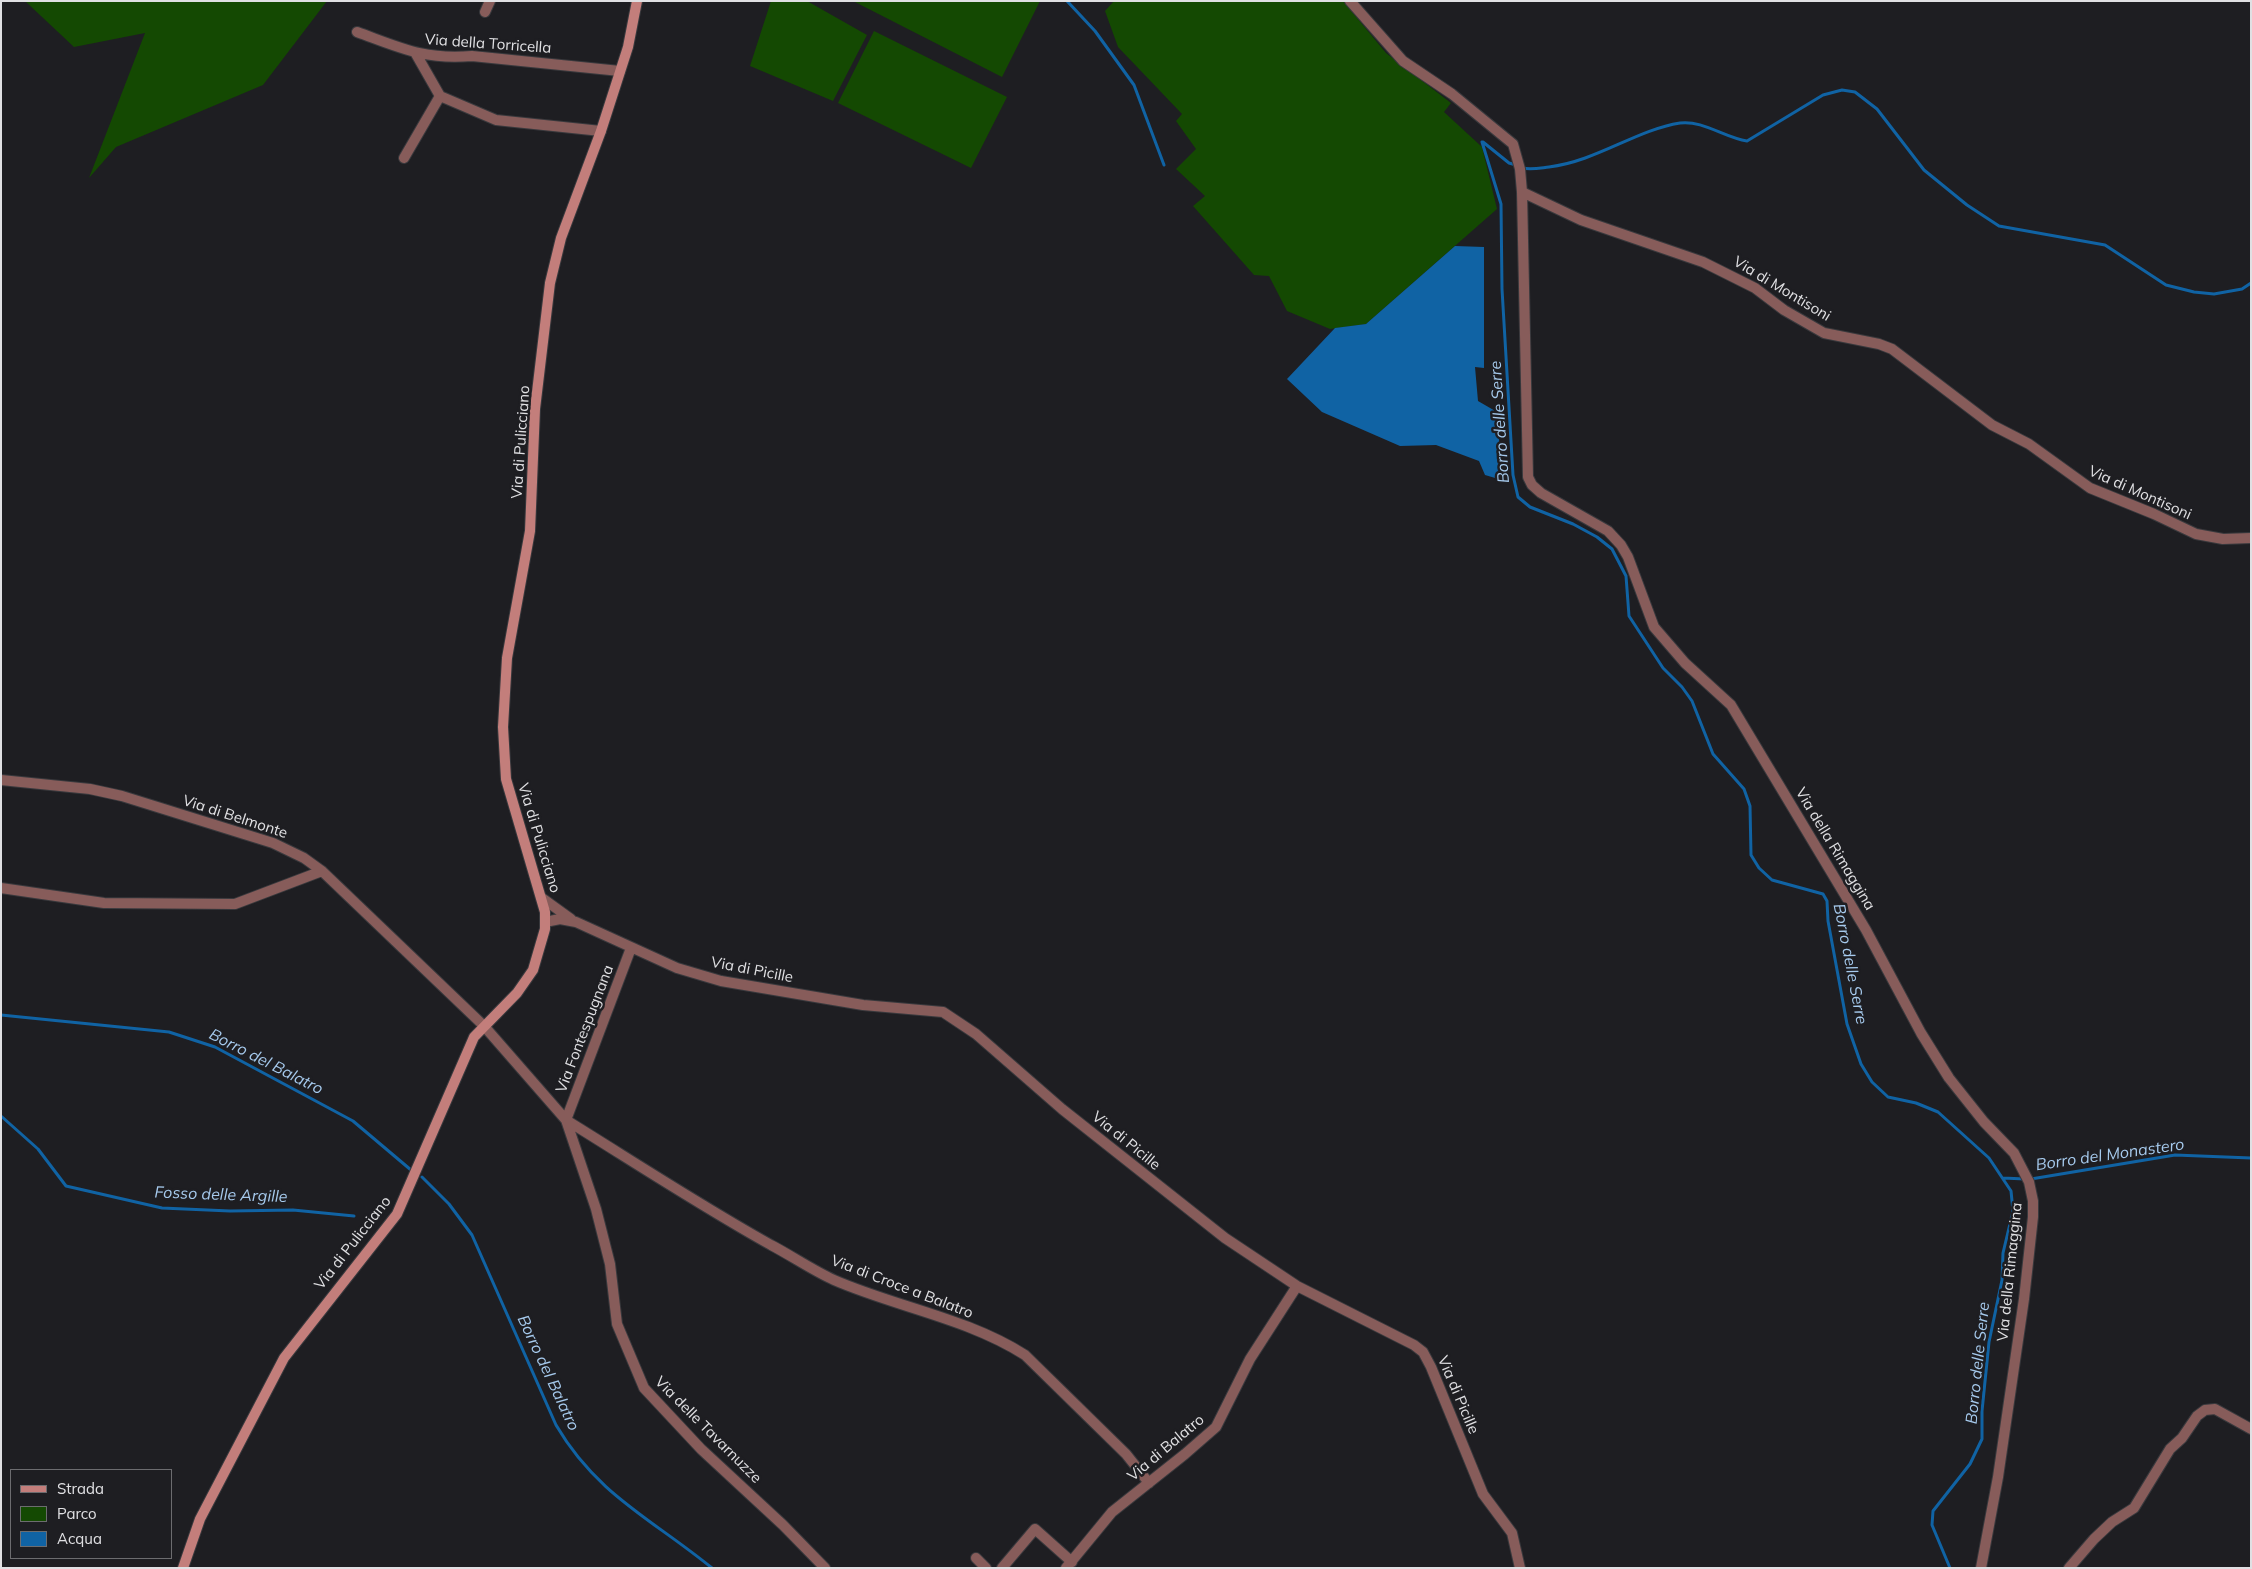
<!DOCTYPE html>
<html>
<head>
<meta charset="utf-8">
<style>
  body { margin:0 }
  #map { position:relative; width:2252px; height:1569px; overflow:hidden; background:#1e1e22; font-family:Mulish,sans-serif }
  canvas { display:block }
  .frame { position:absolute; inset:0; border:2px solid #e0e0e3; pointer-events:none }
  .legend { position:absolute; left:10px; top:1469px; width:162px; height:90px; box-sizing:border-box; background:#1e1e22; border:1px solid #6c6c6f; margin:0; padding:6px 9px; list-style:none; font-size:15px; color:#e0e0e3 }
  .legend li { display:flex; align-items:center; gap:10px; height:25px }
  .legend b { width:25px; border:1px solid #6c6c6f }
</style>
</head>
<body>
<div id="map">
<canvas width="2252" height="1569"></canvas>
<div class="frame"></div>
<ul class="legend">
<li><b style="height:6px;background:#c37e7b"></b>Strada</li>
<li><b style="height:14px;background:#144902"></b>Parco</li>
<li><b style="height:14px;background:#1063a4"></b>Acqua</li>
</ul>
</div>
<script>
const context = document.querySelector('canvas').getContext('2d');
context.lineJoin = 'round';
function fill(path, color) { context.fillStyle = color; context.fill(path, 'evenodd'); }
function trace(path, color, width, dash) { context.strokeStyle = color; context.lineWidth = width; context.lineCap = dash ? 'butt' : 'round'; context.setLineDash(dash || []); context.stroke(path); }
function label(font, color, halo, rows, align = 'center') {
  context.font = font + ' Mulish,sans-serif'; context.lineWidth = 5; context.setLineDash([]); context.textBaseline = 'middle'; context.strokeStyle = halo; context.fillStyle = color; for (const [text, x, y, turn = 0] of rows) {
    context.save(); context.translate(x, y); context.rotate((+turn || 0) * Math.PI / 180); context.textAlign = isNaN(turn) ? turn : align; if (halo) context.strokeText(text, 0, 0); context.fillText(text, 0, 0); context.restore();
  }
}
fill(new Path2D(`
  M25,1H327L263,85L116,147L89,178L145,33L74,47Z
  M771,1H807L867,35L833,101L750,66Z
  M853,1H1040L1002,77Z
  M1114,1H1343L1386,53L1451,103L1444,112L1482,147L1497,209L1366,324L1330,329L1287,311L1269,276L1254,275L1193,206L1205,196L1176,169L1196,149L1176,121L1182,114L1118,47L1105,11Z
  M874,31L1007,97L971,168L838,103Z`), '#144902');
fill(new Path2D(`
  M1455,246L1484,247V368L1475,367L1478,401L1497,412L1502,480L1485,475L1479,461L1436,445L1400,446L1322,412L1287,379L1335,328L1366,324Z`), '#1063a4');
trace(new Path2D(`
  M1067,1L1095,31L1134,85L1164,165
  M1482,142L1501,204L1502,289L1513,475L1518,497L1530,507L1573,524L1597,537L1612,549L1626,576L1629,616L1663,668L1682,687L1692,701L1713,754L1744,789L1750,806L1751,855L1759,868L1772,880L1823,894L1827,901L1828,921L1847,1024L1861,1064L1872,1082L1888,1097L1916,1103L1938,1112L1989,1158L2011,1191L2013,1211L2003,1253L2002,1280L1989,1342L1982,1411V1439L1970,1464L1933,1511L1932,1525L1950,1568
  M1483,142L1509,163L1516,165
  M1522,168C1531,170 1540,168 1549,167C1597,161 1636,130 1680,123C1703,120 1725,138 1747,141L1823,95L1842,90L1855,92L1877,109L1924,170L1967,205L1999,226L2105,245L2166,285L2194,292L2214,294L2242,289L2251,283
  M1,1015L169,1032L215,1047L353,1121L411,1170
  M1,1116L38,1149L66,1186L162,1208L230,1211L293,1210L354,1216
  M422,1177L449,1204L472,1235L556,1425C597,1495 652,1519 712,1568
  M2003,1178L2025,1179
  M2031,1179L2175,1155L2251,1158`), '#1063a4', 3);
const street = new Path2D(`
  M1350,1L1403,61L1452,94L1513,144L1520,169L1522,192L1528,477L1532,485L1541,493L1608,531L1621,545L1628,557L1654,627L1685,663L1731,705L1866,930L1921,1033L1949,1078L1984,1122L2014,1153L2029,1182L2033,1201V1217L2024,1299L1998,1477L1981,1568
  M485,12L490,1
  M357,32C401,48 424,60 472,56L620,71
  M416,54L440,96L496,120L601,131
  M404,158L440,96
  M1522,192L1581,220L1703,262L1755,288L1784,310L1824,333L1879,344L1892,349L1992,425L2029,444L2090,488L2154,514L2196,534L2223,539L2251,538
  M1,780L90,789L122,796L273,843L304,858L322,871L484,1026L566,1120L596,1209L610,1264L617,1324L644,1388L701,1449L783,1525L825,1568
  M1,888L104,903L235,904L322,871
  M542,898L571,919
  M545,922L560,919L576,922L677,968L721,981L863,1005L943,1012L976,1034L1062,1109L1225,1238L1297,1286L1414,1345L1423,1352L1431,1367L1483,1494L1512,1533L1520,1568
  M566,1120C634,1162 701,1206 771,1245C792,1256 812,1270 834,1280C896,1307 967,1318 1025,1355L1126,1454L1149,1483
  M566,1120L631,948
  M976,1558L986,1568
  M1002,1568L1035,1529L1072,1562
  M1066,1568L1112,1512L1185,1454L1216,1427L1250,1359L1297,1286
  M2069,1568L2094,1539L2112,1522L2134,1508L2170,1449L2182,1438L2197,1416L2205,1410L2215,1409L2251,1429`);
const secondary = new Path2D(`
  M183,1568L200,1519L284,1358L397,1214L474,1037L517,993L533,970L545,929V912L506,779L503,727L507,658L530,531L535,409L550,283L561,238L601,131L628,47L637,1`);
trace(street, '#39393d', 12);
trace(secondary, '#39393d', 12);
trace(street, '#875c5a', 10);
trace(secondary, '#c37e7b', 10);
label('15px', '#e0e0e3', '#1e1e22', [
  ["Via della Torricella",488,44,4],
  ["Via di Montisoni",1782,289,31],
  ["Via di Pulicciano",521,442,-86],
  ["Via di Montisoni",2140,493,24],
  ["Via di Belmonte",235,817,18],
  ["Via di Pulicciano",539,838,73],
  ["Via della Rimaggina",1835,849,59],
  ["Via di Picille",752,970,11],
  ["Via Fontespugnana",585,1029,-69],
  ["Via di Picille",1126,1141,39],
  ["Via di Pulicciano",353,1243,-52],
  ["Via della Rimaggina",2010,1272,-84],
  ["Via di Croce a Balatro",902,1287,21],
  ["Via di Picille",1458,1395,67],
  ["Via delle Tavarnuzze",708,1430,45],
  ["Via di Balatro",1166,1448,-40]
]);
label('italic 16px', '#a6caed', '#1e1e22', [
  ["Borro delle Serre",1500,422,-94],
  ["Borro delle Serre",1850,964,79],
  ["Borro del Balatro",266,1062,27],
  ["Borro del Monastero",2110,1155,-8],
  ["Fosso delle Argille",221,1195,2],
  ["Borro delle Serre",1978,1363,-84],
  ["Borro del Balatro",548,1373,65]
]);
</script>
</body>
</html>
